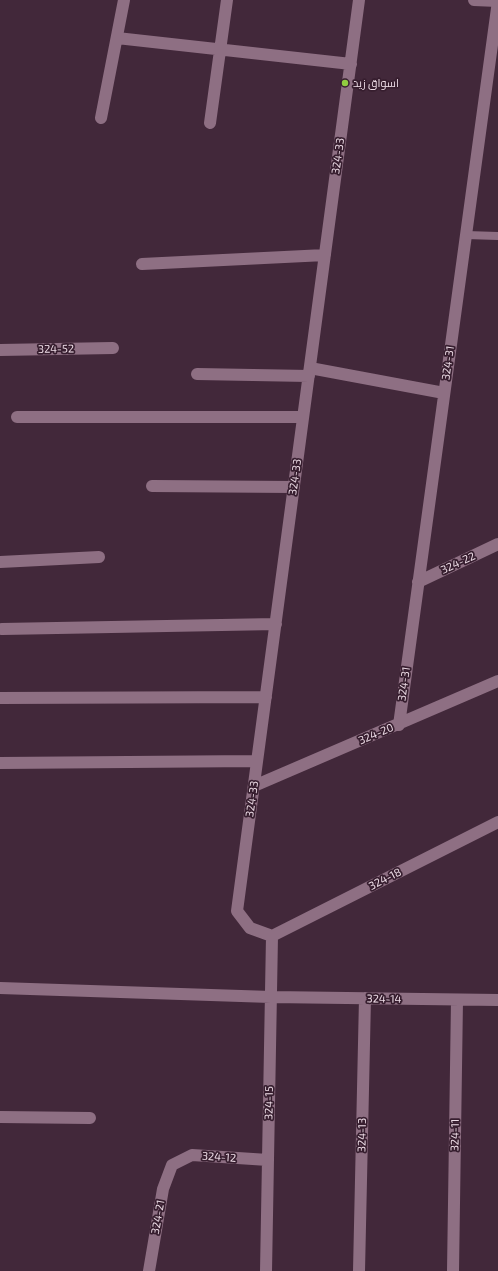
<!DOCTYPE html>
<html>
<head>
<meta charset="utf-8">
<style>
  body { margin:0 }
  canvas { display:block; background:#42283a }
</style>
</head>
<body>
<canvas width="498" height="1271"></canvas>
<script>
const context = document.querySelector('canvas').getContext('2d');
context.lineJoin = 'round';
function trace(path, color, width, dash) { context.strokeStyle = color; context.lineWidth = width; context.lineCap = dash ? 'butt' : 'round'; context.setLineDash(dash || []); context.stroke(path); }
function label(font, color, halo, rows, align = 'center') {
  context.font = font + ' "Exo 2",Cairo,sans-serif'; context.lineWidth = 3.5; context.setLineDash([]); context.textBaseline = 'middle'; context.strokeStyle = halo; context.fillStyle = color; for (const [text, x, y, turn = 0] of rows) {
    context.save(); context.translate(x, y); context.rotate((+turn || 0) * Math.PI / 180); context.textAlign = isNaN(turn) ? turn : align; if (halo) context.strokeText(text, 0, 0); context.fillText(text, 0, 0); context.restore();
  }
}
trace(new Path2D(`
  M466,235L498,236`), '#8e6f83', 8);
trace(new Path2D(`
  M474,0L498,1
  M117,38L351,64
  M101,118L124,0
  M210,123L227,0
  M142,264L325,255
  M0,350L113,348
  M310,368L444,393
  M197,374L309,376
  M17,417H303
  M152,486L294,487
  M0,562L99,557
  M418,582L498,544
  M2,629L276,624
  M0,698L266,697
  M399,725L498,1
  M0,763L257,761
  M254,786L498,681
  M272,936L250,928L237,911L359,0
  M272,936L498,822
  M0,988L271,997L498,1000
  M0,1117L90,1118
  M149,1271L163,1189L172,1165L192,1155L268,1160
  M266,1271L272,936
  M359,1271L365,998
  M453,1271L457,1000`), '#8e6f83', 12);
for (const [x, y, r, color] of [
  [345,83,4,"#91cd40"]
]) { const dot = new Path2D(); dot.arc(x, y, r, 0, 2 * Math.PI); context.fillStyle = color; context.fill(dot); trace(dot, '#371e2f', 1.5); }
label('11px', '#eddce6', '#371e2f', [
  ["اسواق زيد",353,83]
], 'left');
label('11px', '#eddce6', '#371e2f', [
  ["324-33",338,156,-82],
  ["324-52",56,349,-1],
  ["324-31",448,363,-82],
  ["324-33",295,477,-82],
  ["324-22",458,563,-25],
  ["324-31",404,684,-82],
  ["324-20",376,734,-23],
  ["324-33",252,799,-82],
  ["324-18",385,879,-27],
  ["324-14",384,999,1],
  ["324-15",269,1103,-89],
  ["324-13",362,1135,-89],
  ["324-11",455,1135,-89],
  ["324-12",219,1157,4],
  ["324-21",158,1217,-80]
]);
</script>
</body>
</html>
